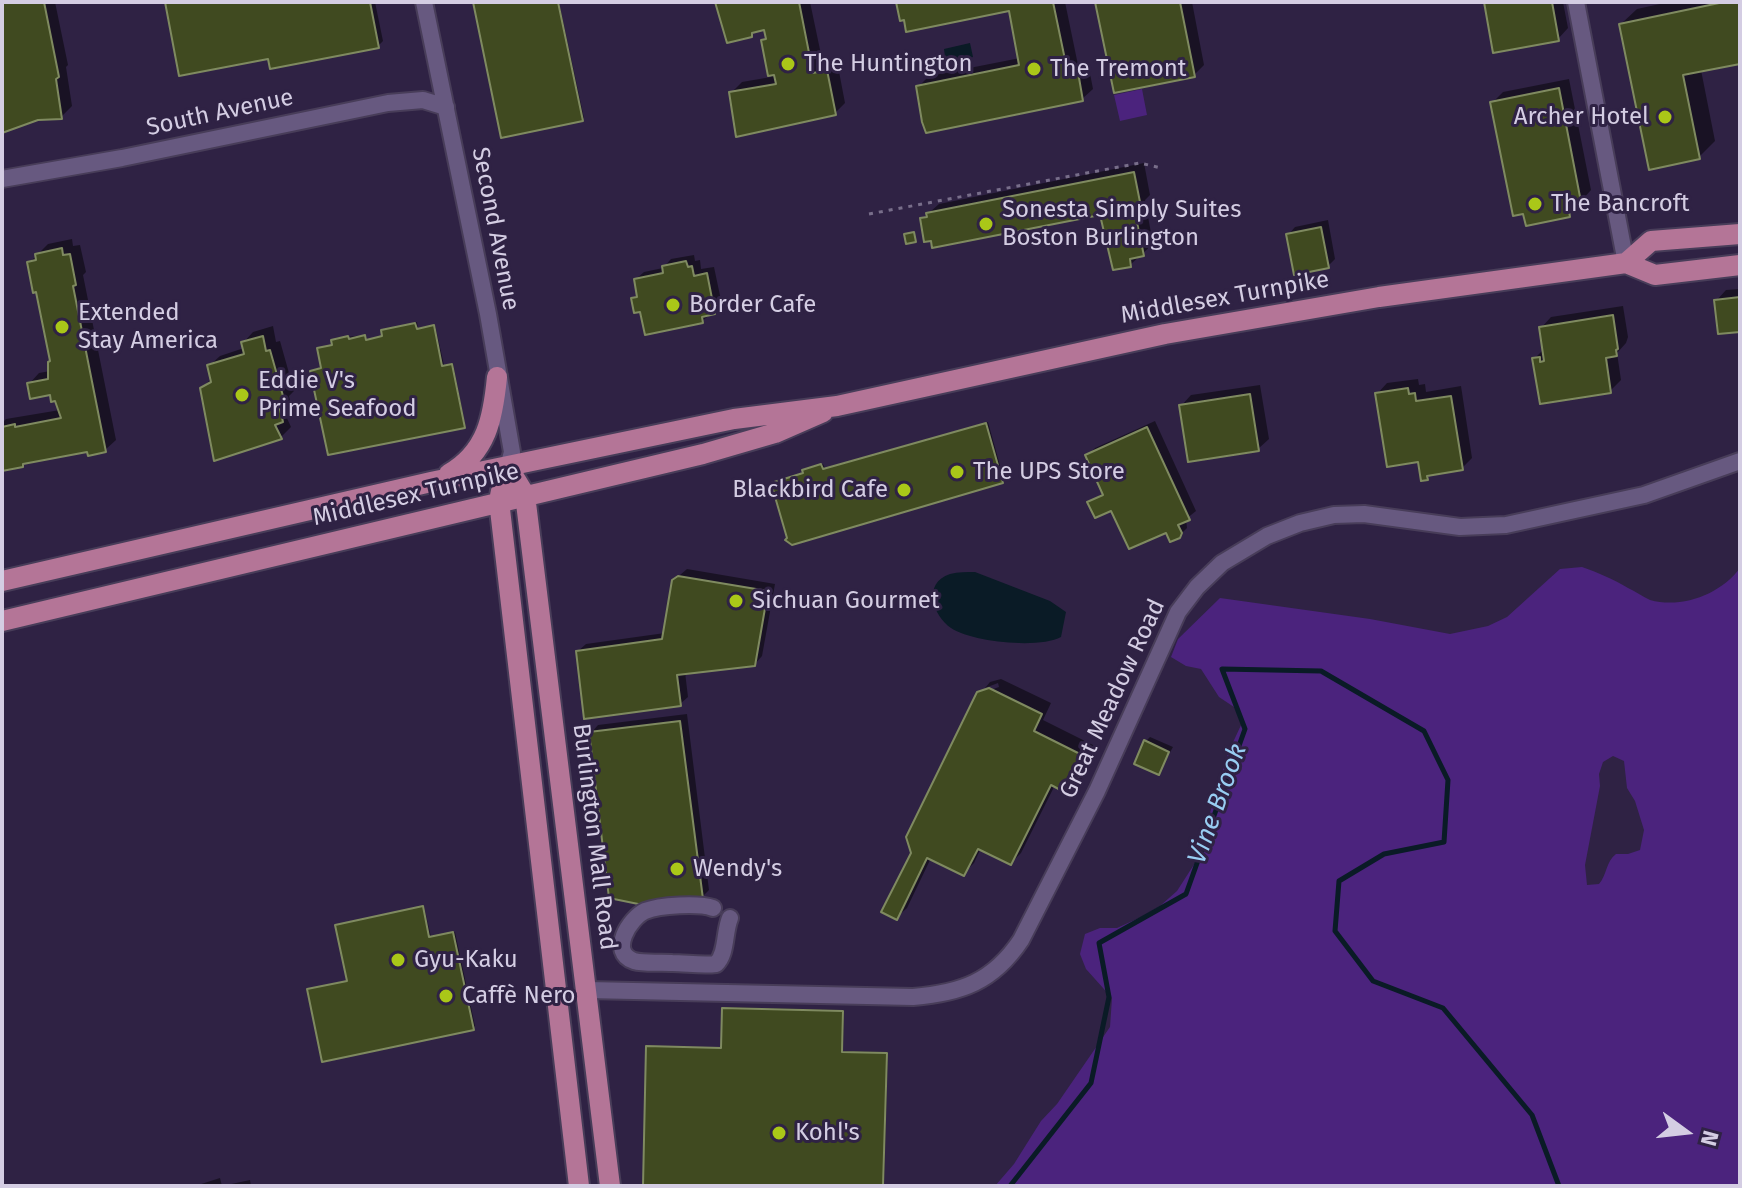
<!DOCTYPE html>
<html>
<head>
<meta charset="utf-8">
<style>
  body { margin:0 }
  #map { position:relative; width:1742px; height:1188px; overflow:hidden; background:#2f2244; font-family:"Fira Sans",sans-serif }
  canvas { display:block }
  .frame { position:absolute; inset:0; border:4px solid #d4cde3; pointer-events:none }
  .north { position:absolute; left:1646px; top:1092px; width:80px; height:80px; -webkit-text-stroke:6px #2f2244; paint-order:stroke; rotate:105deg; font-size:22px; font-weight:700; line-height:32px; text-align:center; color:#d4cde3 }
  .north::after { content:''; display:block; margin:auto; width:28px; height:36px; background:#d4cde3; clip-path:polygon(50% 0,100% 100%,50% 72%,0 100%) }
</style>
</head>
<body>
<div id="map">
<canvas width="1742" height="1188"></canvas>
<div class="frame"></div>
<div class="north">N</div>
</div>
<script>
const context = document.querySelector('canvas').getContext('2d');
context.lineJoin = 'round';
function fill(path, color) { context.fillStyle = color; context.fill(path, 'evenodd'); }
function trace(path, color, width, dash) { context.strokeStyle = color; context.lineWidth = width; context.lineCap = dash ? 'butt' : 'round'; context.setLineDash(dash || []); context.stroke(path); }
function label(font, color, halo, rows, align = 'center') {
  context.font = font + ' "Fira Sans",sans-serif'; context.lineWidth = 6; context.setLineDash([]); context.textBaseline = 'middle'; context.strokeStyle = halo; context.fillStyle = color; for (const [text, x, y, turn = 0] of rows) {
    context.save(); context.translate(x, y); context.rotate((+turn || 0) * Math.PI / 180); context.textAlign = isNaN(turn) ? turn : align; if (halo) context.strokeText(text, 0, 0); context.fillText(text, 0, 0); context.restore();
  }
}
fill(new Path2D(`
  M1142,89L1147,115L1120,121L1114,95Z
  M1582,567C1599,573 1613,579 1628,588C1635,591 1643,597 1650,600C1682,609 1721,594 1740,568V1186H995L1014,1164L1041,1121L1057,1104L1110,1027L1112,998L1086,969L1080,954L1085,934L1100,928H1117L1139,918L1160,906L1177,891L1195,863L1228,753L1242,723L1234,707L1219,697L1201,669L1186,666L1171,657L1178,639L1220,598L1370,619L1450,634L1488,626L1507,617L1560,569ZM1613,756L1624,761L1627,788L1635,801L1644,830L1640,850L1628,854H1616C1606,861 1607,875 1599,884L1587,885L1585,865L1600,786L1599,774L1603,762Z`), '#4b237d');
fill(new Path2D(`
  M970,43L973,57L939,64L938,59L945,57L944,49Z
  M975,572L1050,601L1066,612L1061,637C1039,649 972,642 951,628C933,616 922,583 950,574C958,572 967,572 975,572Z`), '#0a1b26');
fill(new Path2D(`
  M2,2H55L68,65L66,67L72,106L61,117L38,118L2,131Z
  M167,2H375L383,41L378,46L269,56Z
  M475,2H559L584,118L582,119Z
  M717,2H810L823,64L837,61L845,103L835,113L731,93L742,82L771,77L763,40L768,36L766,28L757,30L751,35Z
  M898,2H1065L1078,65L1088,63L1093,89L1082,99L918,87L929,76L1020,58L1010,9Z
  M1097,2H1192L1204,65L1194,75Z
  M1486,2H1563L1568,28L1558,39Z
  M1669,2H1740V62L1701,70L1715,141L1699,157L1621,24L1637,9Z
  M1569,79L1591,190L1569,215L1492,103L1503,92Z
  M1144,163L1150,195L1145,200L1153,244L1130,265L1101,212L922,219L939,204Z
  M1328,220L1335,259L1328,266L1288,235L1295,227Z
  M72,239L73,246L80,245L86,272L83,275L116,440L105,450L88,449L26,462L22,465L2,464V423L6,419L60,410L51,393L29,384L39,373L50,371L52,360L38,290L29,263L48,244Z
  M694,255L695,261L700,260L701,269L714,267L722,305L702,321L642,309L633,299L639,293L636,279L644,272L663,268L671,259Z
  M1740,289V330L1716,301L1726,290Z
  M1623,306L1628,337L1626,343L1617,353L1621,380L1610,391L1541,402L1534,359L1544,349L1541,328L1551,317Z
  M417,322L418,328L435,325L444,365L453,363L465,424L464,426L312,371L323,368L319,349L334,345L335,338L366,335L367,339L384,336L385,329Z
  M273,326L276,342L280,341L294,391L289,396L292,409L286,416L291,427L281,437L202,388L212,378L209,366L220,356L244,348L243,343L253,332Z
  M1418,379L1419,385L1425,384L1426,392L1461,386L1472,458L1462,468L1432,473L1427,478L1419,460L1377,394L1387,383Z
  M1260,385L1269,439L1258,449L1181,406L1191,395Z
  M1155,421L1196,511L1186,519L1187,528L1179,536L1112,508L1090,503L1104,492L1087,456L1095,448Z
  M988,422L1004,480L1002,481L806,469L823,464L825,468Z
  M687,569L775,584L762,656L755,664L685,672L688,697L680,704L578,651L586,644L665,633L673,581Z
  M1001,679L1051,703L1043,720L1097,747L1080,782L1070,793L1055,785L1021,853L1011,863L981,848L974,863L963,874L931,858L907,908L896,918L914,853L979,694L982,690V693L999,687L998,683L985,688L990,682Z
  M687,714L709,890L702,897L591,733L598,725Z
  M1150,737L1173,747L1159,772L1145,742Z
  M424,906L431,937L455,932L475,1026L473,1028L311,988L349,980L337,926L339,924Z
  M725,1007L844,1010L843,1051L888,1052L884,1186H645L648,1047H723Z
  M220,1178L222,1186L250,1180L251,1186H195Z`), '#0007');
trace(new Path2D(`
  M1010,1186L1091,1083L1109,997L1099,943L1186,894L1245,729L1222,669L1321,671L1424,731L1448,780L1444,842L1384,854L1339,881L1335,931L1373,981L1443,1008L1532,1115L1559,1186`), '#0a1b26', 5);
const building = new Path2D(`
  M2,2H44L59,77L56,79L62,119L38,120L2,133Z
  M165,2H370L379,48L270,69L268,59L179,76Z
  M473,2H558L583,121L501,138Z
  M715,2H799L813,73L827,70L836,115L736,137L729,92L776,84L774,75L768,76L761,40L766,39L764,30L752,33V37L727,43Z
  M896,2H1053L1068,74L1078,72L1083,101L926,133L922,122L916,86L1019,65L1009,11L906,32L904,20L900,21Z
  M1095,2H1180L1195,77L1114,93Z
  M1484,2H1552L1559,41L1493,53Z
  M1724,2H1740V64L1683,75L1700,159L1649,170L1619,24Z
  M1559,88L1581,202L1568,205L1570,217L1526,226L1523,214L1513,216L1490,102Z
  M1134,172L1141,207L1134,208L1144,256L1130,259L1131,267L1113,270L1100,215L932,248L931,241L924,242L920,218L927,217L926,213Z
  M1321,227L1329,268L1294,275L1286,234Z
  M914,232L916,242L906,244L904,234Z
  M62,248L63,255L70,254L76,285L73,286L106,452L88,456L87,452L23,464V467L2,471V427L15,424V427L61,418L55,401L51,402L50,395L30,399L27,383L48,379V362L50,361L36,292L33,293L27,262L36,260L35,254Z
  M686,261L688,267L692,266L694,276L707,273L715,314L702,317L703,323L645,335L640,312L634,313L631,298L637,297L634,279L663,273L662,266Z
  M1740,297V332L1718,334L1714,300Z
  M1613,315L1618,349L1616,350L1617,356L1606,358L1611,393L1540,404L1532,358L1540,357V362L1544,361L1539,327Z
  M415,323L417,329L434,325L442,366L452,364L465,428L328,455L310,371L321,368L317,348L332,345L331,340L348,336L349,339L365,335L366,340L382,336L381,330Z
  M263,336L266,351L270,350L285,403L279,405L283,422L275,425L282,439L214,461L200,388L211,382L207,365L244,354L241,342Z
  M1408,388L1409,394L1415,393L1416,401L1451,396L1463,470L1427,476L1428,480L1421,481L1418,462L1387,467L1375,393Z
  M1250,394L1259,451L1188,462L1179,405Z
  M986,423L1003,483L792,545L785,540L787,538L771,483L803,473L802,470L821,464L823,469Z
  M1147,427L1190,520L1178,525L1182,533L1180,538L1170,542L1166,533L1129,549L1111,511L1095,518L1087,502L1103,495L1085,455Z
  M678,576L768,591L755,666L677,675L681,706L584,719L576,651L662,639L672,580Z
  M989,688L1042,714L1034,731L1088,758L1070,795L1051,785L1011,865L978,849L964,876L927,858L897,920L881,912L911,853L906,837L977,692Z
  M680,721L703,899L648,906L609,898L589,732Z
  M1144,740L1169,752L1159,775L1134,764Z
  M423,906L429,937L453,932L474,1030L322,1062L307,989L347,981L335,925Z
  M722,1008L843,1011L842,1052L887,1053L883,1186H643L646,1046L721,1048Z`);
fill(building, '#404a20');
trace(building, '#7f8a60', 2);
const minor = new Path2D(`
  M424,2L488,314L512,452L508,467
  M1576,2L1626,263
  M2,179L122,158L388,103L423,100L446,107
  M713,908C699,903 660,905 645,911C630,918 608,952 634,961C645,964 660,962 672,963C686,963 702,966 716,964C727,954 724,932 730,918
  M587,990L913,997C961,993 993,982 1021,940L1097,791L1178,612L1197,587L1222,563L1267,536L1300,523L1334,515L1364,514L1460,527L1506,525L1644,495L1740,461`);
const major = new Path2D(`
  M1626,263L1651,241L1740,234
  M508,467L525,495L610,1186
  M449,474C487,452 493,418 497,377
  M501,491L499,501L579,1186
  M2,581L431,482L734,419L837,406L1165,334L1379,297L1626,263L1655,275L1740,265
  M2,621L703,454L775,433L823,412`);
trace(minor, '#483d59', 20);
trace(major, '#483d59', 24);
trace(new Path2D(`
  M869,214L1140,163L1161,168`), '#786e8a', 3, [4, 6]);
trace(minor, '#675980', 16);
trace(major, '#b47597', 20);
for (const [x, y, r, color] of [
  [788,64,8,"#aac718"],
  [1034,69,8,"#aac718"],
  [1665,117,8,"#aac718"],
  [1535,204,8,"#aac718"],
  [986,224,8,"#aac718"],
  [673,305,8,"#aac718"],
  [62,327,8,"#aac718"],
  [242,395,8,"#aac718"],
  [957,472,8,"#aac718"],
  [904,490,8,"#aac718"],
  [736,601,8,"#aac718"],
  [677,869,8,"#aac718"],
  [398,960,8,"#aac718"],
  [446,996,8,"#aac718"],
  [779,1133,8,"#aac718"]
]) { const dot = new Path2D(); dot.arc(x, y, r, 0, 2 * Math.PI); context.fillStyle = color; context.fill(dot); trace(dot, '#2f2244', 3); }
label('24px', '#d4cde3', '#2f2244', [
  ["The Huntington",804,64],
  ["The Tremont",1050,69],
  ["Archer Hotel",1649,117,"right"],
  ["The Bancroft",1551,204],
  ["Sonesta Simply Suites",1002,210],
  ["Boston Burlington",1002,238],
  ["Border Cafe",689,305],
  ["Extended",78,313],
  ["Stay America",78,341],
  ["Eddie V's",258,381],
  ["Prime Seafood",258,409],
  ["The UPS Store",973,472],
  ["Blackbird Cafe",888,490,"right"],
  ["Sichuan Gourmet",752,601],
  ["Wendy's",693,869],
  ["Gyu-Kaku",414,960],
  ["Caffè Nero",462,996],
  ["Kohl's",795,1133]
], 'left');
label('24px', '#d4cde3', '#2f2244', [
  ["South Avenue",220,113,-12],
  ["Second Avenue",495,229,79],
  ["Middlesex Turnpike",1225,298,-10],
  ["Middlesex Turnpike",416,495,-13],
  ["Great Meadow Road",1113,699,-65],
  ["Burlington Mall Road",594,837,83]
]);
label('italic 26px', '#98cdf2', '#2f2244', [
  ["Vine Brook",1218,804,-70]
]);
</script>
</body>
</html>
